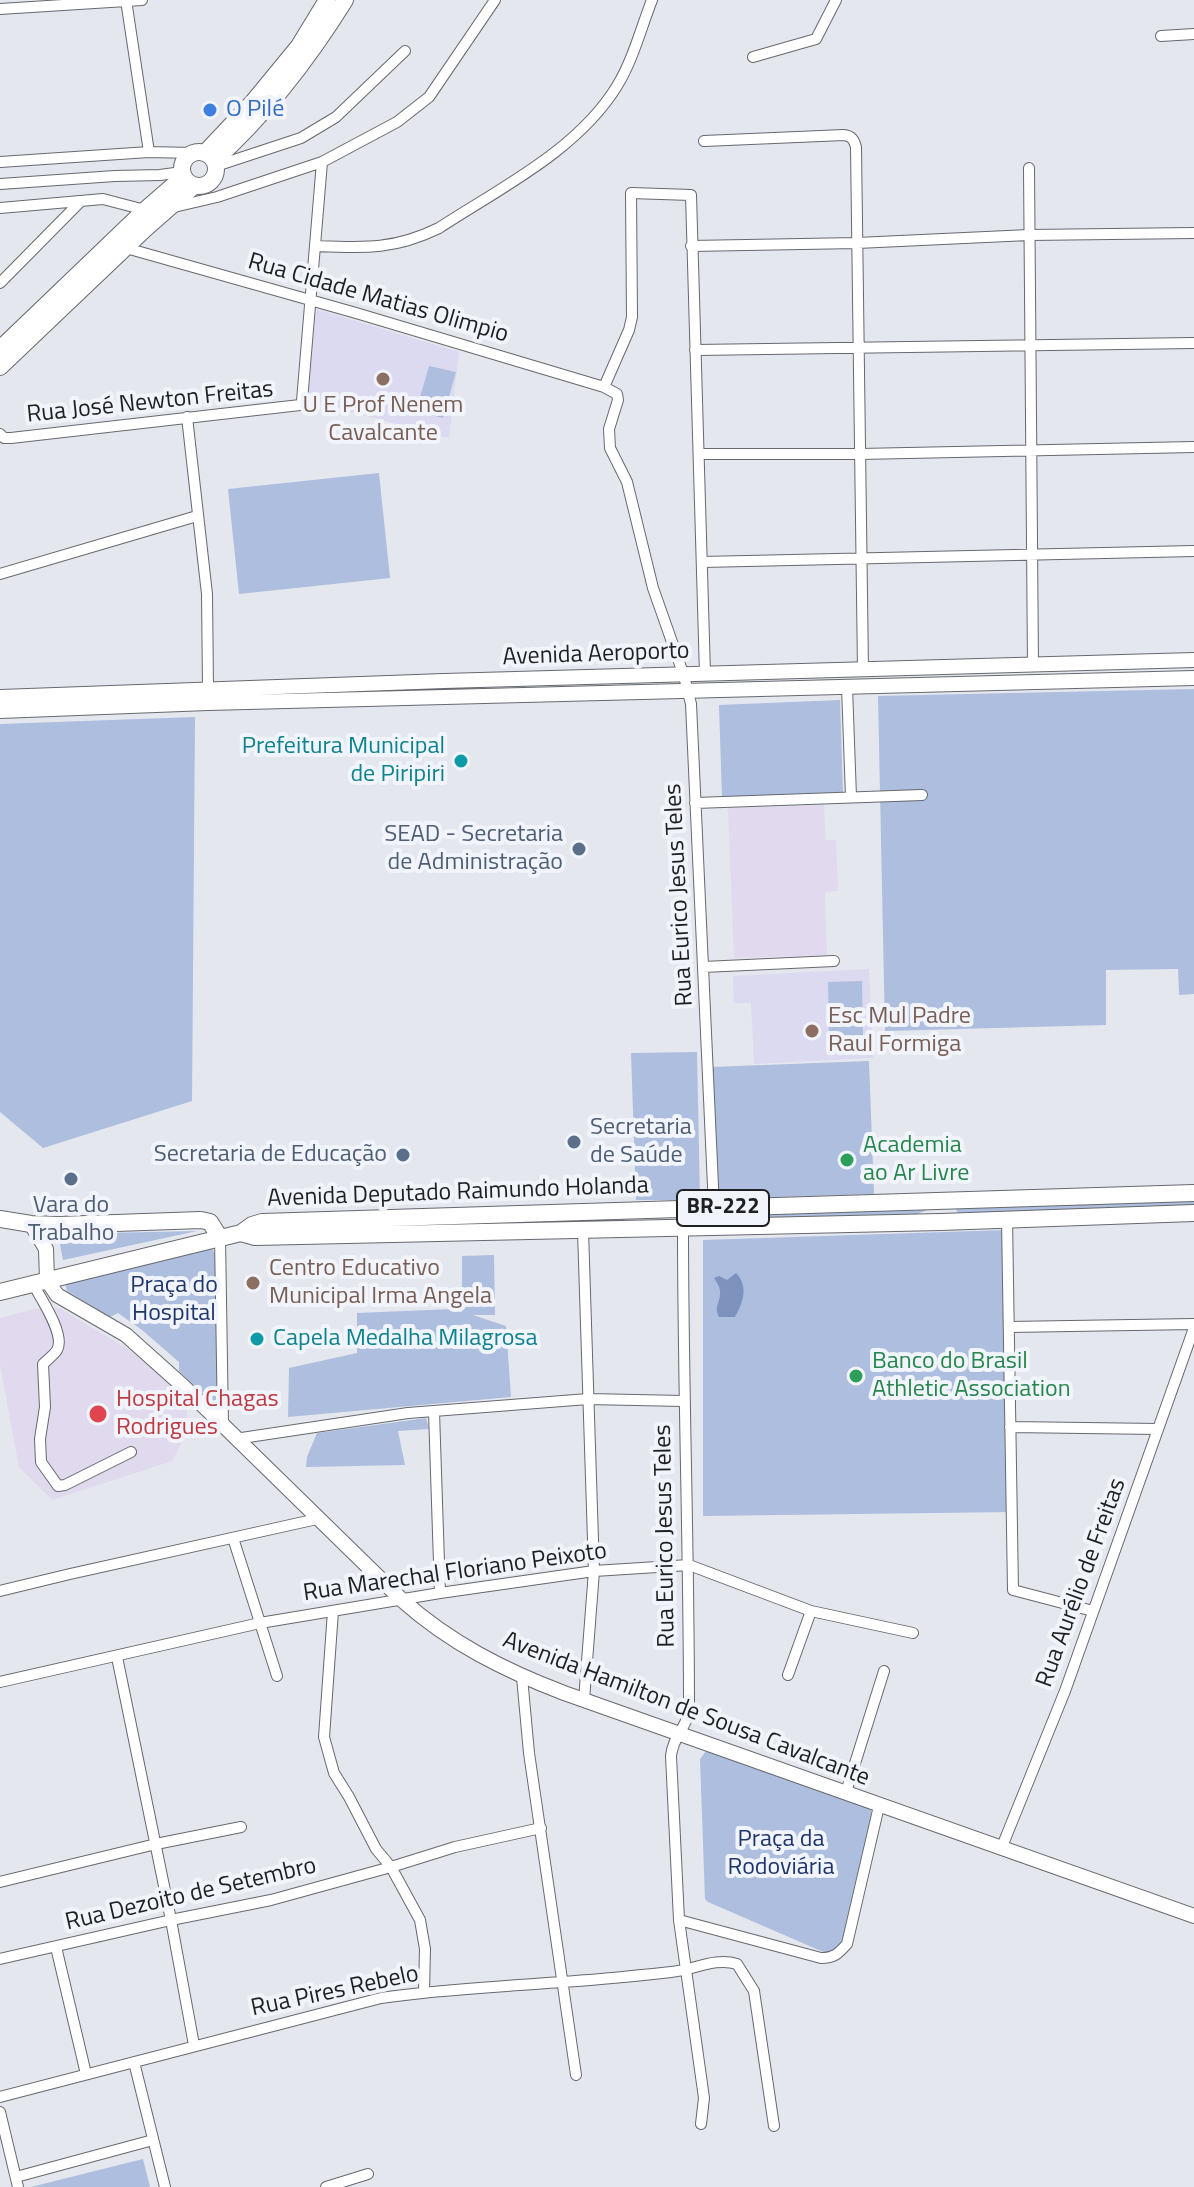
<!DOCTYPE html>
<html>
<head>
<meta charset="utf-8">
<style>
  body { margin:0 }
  canvas { display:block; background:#e4e7ed }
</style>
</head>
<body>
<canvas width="1194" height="2187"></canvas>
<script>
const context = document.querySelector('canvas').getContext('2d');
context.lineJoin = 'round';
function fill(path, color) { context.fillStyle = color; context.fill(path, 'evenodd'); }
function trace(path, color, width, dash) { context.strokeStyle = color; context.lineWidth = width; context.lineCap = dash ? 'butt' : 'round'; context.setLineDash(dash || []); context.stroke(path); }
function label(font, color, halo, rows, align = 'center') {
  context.font = font + ' "Titillium Web",sans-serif'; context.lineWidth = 8; context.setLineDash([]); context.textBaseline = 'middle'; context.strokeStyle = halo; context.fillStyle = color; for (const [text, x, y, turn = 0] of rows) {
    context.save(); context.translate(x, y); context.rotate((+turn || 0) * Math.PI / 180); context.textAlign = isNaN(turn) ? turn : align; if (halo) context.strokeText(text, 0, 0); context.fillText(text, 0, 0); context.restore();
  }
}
fill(new Path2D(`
  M316,309L459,352L449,438L307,400Z
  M869,969L873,1058L754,1064L751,1003H734L733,976Z`), '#dcdaf0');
fill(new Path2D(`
  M824,805L826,840H836L838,891L825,892L827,955L734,958L728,808Z
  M42,1307L59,1308L128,1349L186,1397L188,1431L172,1461L52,1500L19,1467L0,1365V1318Z`), '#e1d9ee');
fill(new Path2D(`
  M429,366L456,372L443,418L416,411Z
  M379,473L390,578L239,594L228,489Z
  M1194,689V994L1179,995L1178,969L1106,970V1025L885,1031L878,696Z
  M840,700L843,793L722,798L719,705Z
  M195,717L192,1101L43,1148L0,1112V724Z
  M862,981L863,1035L829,1036L828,982Z
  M697,1052L700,1200H636L631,1053Z
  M869,1061L874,1194L716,1199L711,1067Z
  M1194,1197V1205L958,1213L956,1209L967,1208L973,1204Z
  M935,1206L936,1209L927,1210L917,1214L699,1221L697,1217L699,1213Z
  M1006,1230L1012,1512L703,1516V1240Z
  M197,1231L63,1260L58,1234Z
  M204,1249H212L217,1256L219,1398L212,1402L179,1371V1362L142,1330L118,1313L110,1317L67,1291L65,1283Z
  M494,1255L495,1315H473L506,1326L511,1397L288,1417L289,1368L357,1353V1313L453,1309L462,1312V1256Z
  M426,1418L429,1429L398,1431L405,1465L306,1467L307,1457L317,1433Z
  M706,1751L870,1807L872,1815L841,1945L830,1953L821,1951L708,1902L705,1899L700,1759Z
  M143,2159L150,2187H31Z`), '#adbedf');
fill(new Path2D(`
  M736,1273C749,1286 743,1303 735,1317H719C714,1308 719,1304 720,1295C721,1288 717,1283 714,1278L719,1276L727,1280Z`), '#7d93bd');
const street = new Path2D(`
  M126,0L149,152
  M0,9L142,0
  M1161,36L1194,34
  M753,57L816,39L836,0
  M704,141L844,135C852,136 854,140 856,147L863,670
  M0,162L149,152L193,153
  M216,166L301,138L336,117L405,51
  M1029,168L1033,666
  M0,184L115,176L160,175L182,172
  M174,207L217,197L322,162L397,122L429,97L495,0
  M0,208L103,199L145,210
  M316,246C364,248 394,250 439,228C500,188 578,150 617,86C633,60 641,28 652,0
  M691,246L857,243L1029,235L1194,233
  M126,248L356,313L604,387L617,394L618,400L609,429L610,448L627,482L653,588L684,676L691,704L714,1208
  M0,283L80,202
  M695,350L1194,343
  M604,387L629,330L632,317L631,193L691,195L705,674
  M187,417L207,594L208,689
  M0,434L4,438H11L300,405L302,401L322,162
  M699,454H860L1194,447
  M702,562L1194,551
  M0,574L197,516
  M847,687L851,797
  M695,803L922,795
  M703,967L834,961
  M1007,1219L1013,1590L1093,1611
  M683,1227C683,1387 689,1547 689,1707C688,1728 673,1735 671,1756L679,1920L704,2098L701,2124
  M583,1231L594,1571L584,1700
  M220,1238L223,1425
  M33,1284C40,1297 66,1335 57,1350C54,1355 47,1360 43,1364L45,1407L40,1439L41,1462L58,1486L65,1485L131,1452
  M1009,1327L1194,1324
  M434,1412L440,1593
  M1010,1427L1158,1429
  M235,1439L408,1413L588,1399L683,1401
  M233,1538L277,1676
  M0,1591L70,1574L317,1519
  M333,1611L324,1737L334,1773L349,1797L376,1849L391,1867L420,1920L425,1949L424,1992
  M117,1657L171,1920L194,2045
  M788,1675L811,1611
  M522,1677L529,1753L576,2075
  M0,1682L260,1623L440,1593L594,1571L689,1565L811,1611L913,1633
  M846,1792L884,1671
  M1001,1849L1065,1691L1194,1328
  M0,1882L156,1844L241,1827
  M679,1920L821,1958C834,1958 838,1954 847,1944L879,1806
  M56,1947L86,2074
  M0,1959L171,1920L271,1900L391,1867L455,1847L541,1828
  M134,2062L165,2187
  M0,2097L381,1998C440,1989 500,1987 560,1982C597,1980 634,1976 671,1972C694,1970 715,1957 737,1964L754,1991L774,2126
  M0,2112L18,2187
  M16,2177L153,2140
  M326,2187L368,2174`);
const secondary = new Path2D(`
  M0,697L444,681L1194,660
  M0,711L208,703L1194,678
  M31,1224L46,1249L47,1280L57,1295L126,1335L183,1386L402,1600C450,1643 504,1670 564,1693L1194,1916`);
const primary = new Path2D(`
  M182 169a17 17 0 1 1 34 0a17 17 0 1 1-34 0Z
  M205,153L253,102L299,46L327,0
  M214,161C265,115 309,58 345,0
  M0,349L145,210L183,177
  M0,367L145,229L194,186
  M0,1219L31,1224L59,1225L201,1220L210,1222L220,1238
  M241,1233L255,1237L941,1222L1194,1213
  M0,1292L241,1233L252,1225L262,1222L1194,1193`);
trace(street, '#66696e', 12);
trace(secondary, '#66696e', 16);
trace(primary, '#66696e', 18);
trace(street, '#fff', 10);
trace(secondary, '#fff', 14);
trace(primary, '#fff', 16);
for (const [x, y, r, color] of [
  [210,110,8,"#3f7fe0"],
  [383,379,8,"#8d6e63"],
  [461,761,8,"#0f9aa8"],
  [579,849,8,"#5c6f8a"],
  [812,1031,8,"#8d6e63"],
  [574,1142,8,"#5c6f8a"],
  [403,1155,8,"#5c6f8a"],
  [847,1160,8,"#2e9e5b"],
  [71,1179,8,"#5c6f8a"],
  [253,1283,8,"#8d6e63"],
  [257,1339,8,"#0f9aa8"],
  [856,1376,8,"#2e9e5b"],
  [98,1414,10,"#e0444e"]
]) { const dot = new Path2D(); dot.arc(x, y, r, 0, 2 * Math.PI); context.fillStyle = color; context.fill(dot); trace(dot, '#f1f4fa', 3); }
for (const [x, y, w] of [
  [723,1208,92]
]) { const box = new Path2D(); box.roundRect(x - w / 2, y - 18, w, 36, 6); context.fillStyle = '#f1f4fa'; context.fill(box); trace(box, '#1f2022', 2); }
label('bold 22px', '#1f2022', null, [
  ["BR-222",723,1208]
]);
label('24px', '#366cbe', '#f1f4fa', [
  ["O Pilé",226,110]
], 'left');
label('24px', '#1f2022', '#f1f4fa', [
  ["Rua Cidade Matias Olimpio",378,299,16],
  ["Rua José Newton Freitas",150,403,-6],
  ["Avenida Aeroporto",596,655,-2],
  ["Rua Eurico Jesus Teles",680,895,-93],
  ["Avenida Deputado Raimundo Holanda",458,1193,-2],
  ["Rua Eurico Jesus Teles",666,1536,-91],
  ["Rua Marechal Floriano Peixoto",455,1573,-8],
  ["Rua Aurélio de Freitas",1082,1583,-70],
  ["Avenida Hamilton de Sousa Cavalcante",686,1710,21],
  ["Rua Dezoito de Setembro",191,1895,-13],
  ["Rua Pires Rebelo",335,1992,-12]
]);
label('24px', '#785e54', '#f1f4fa', [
  ["U E Prof Nenem",383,406,"center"],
  ["Cavalcante",383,434,"center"],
  ["Esc Mul Padre",828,1017],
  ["Raul Formiga",828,1045],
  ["Centro Educativo",269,1269],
  ["Municipal Irma Angela",269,1297]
], 'left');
label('24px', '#0d838f', '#f1f4fa', [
  ["Prefeitura Municipal",445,747],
  ["de Piripiri",445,775],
  ["Capela Medalha Milagrosa",273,1339,"left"]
], 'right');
label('24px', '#4e5e75', '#f1f4fa', [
  ["SEAD - Secretaria",563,835],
  ["de Administração",563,863],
  ["Secretaria",590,1128,"left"],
  ["de Saúde",590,1156,"left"],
  ["Secretaria de Educação",387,1155],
  ["Vara do",71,1206,"center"],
  ["Trabalho",71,1234,"center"]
], 'right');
label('24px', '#27864d', '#f1f4fa', [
  ["Academia",863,1146],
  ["ao Ar Livre",863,1174],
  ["Banco do Brasil",872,1362],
  ["Athletic Association",872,1390]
], 'left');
label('24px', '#1e366b', '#f1f4fa', [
  ["Praça do",174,1286],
  ["Hospital",174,1314],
  ["Praça da",781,1840],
  ["Rodoviária",781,1868]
]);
label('24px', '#be3a42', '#f1f4fa', [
  ["Hospital Chagas",116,1400],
  ["Rodrigues",116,1428]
], 'left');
</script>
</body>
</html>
